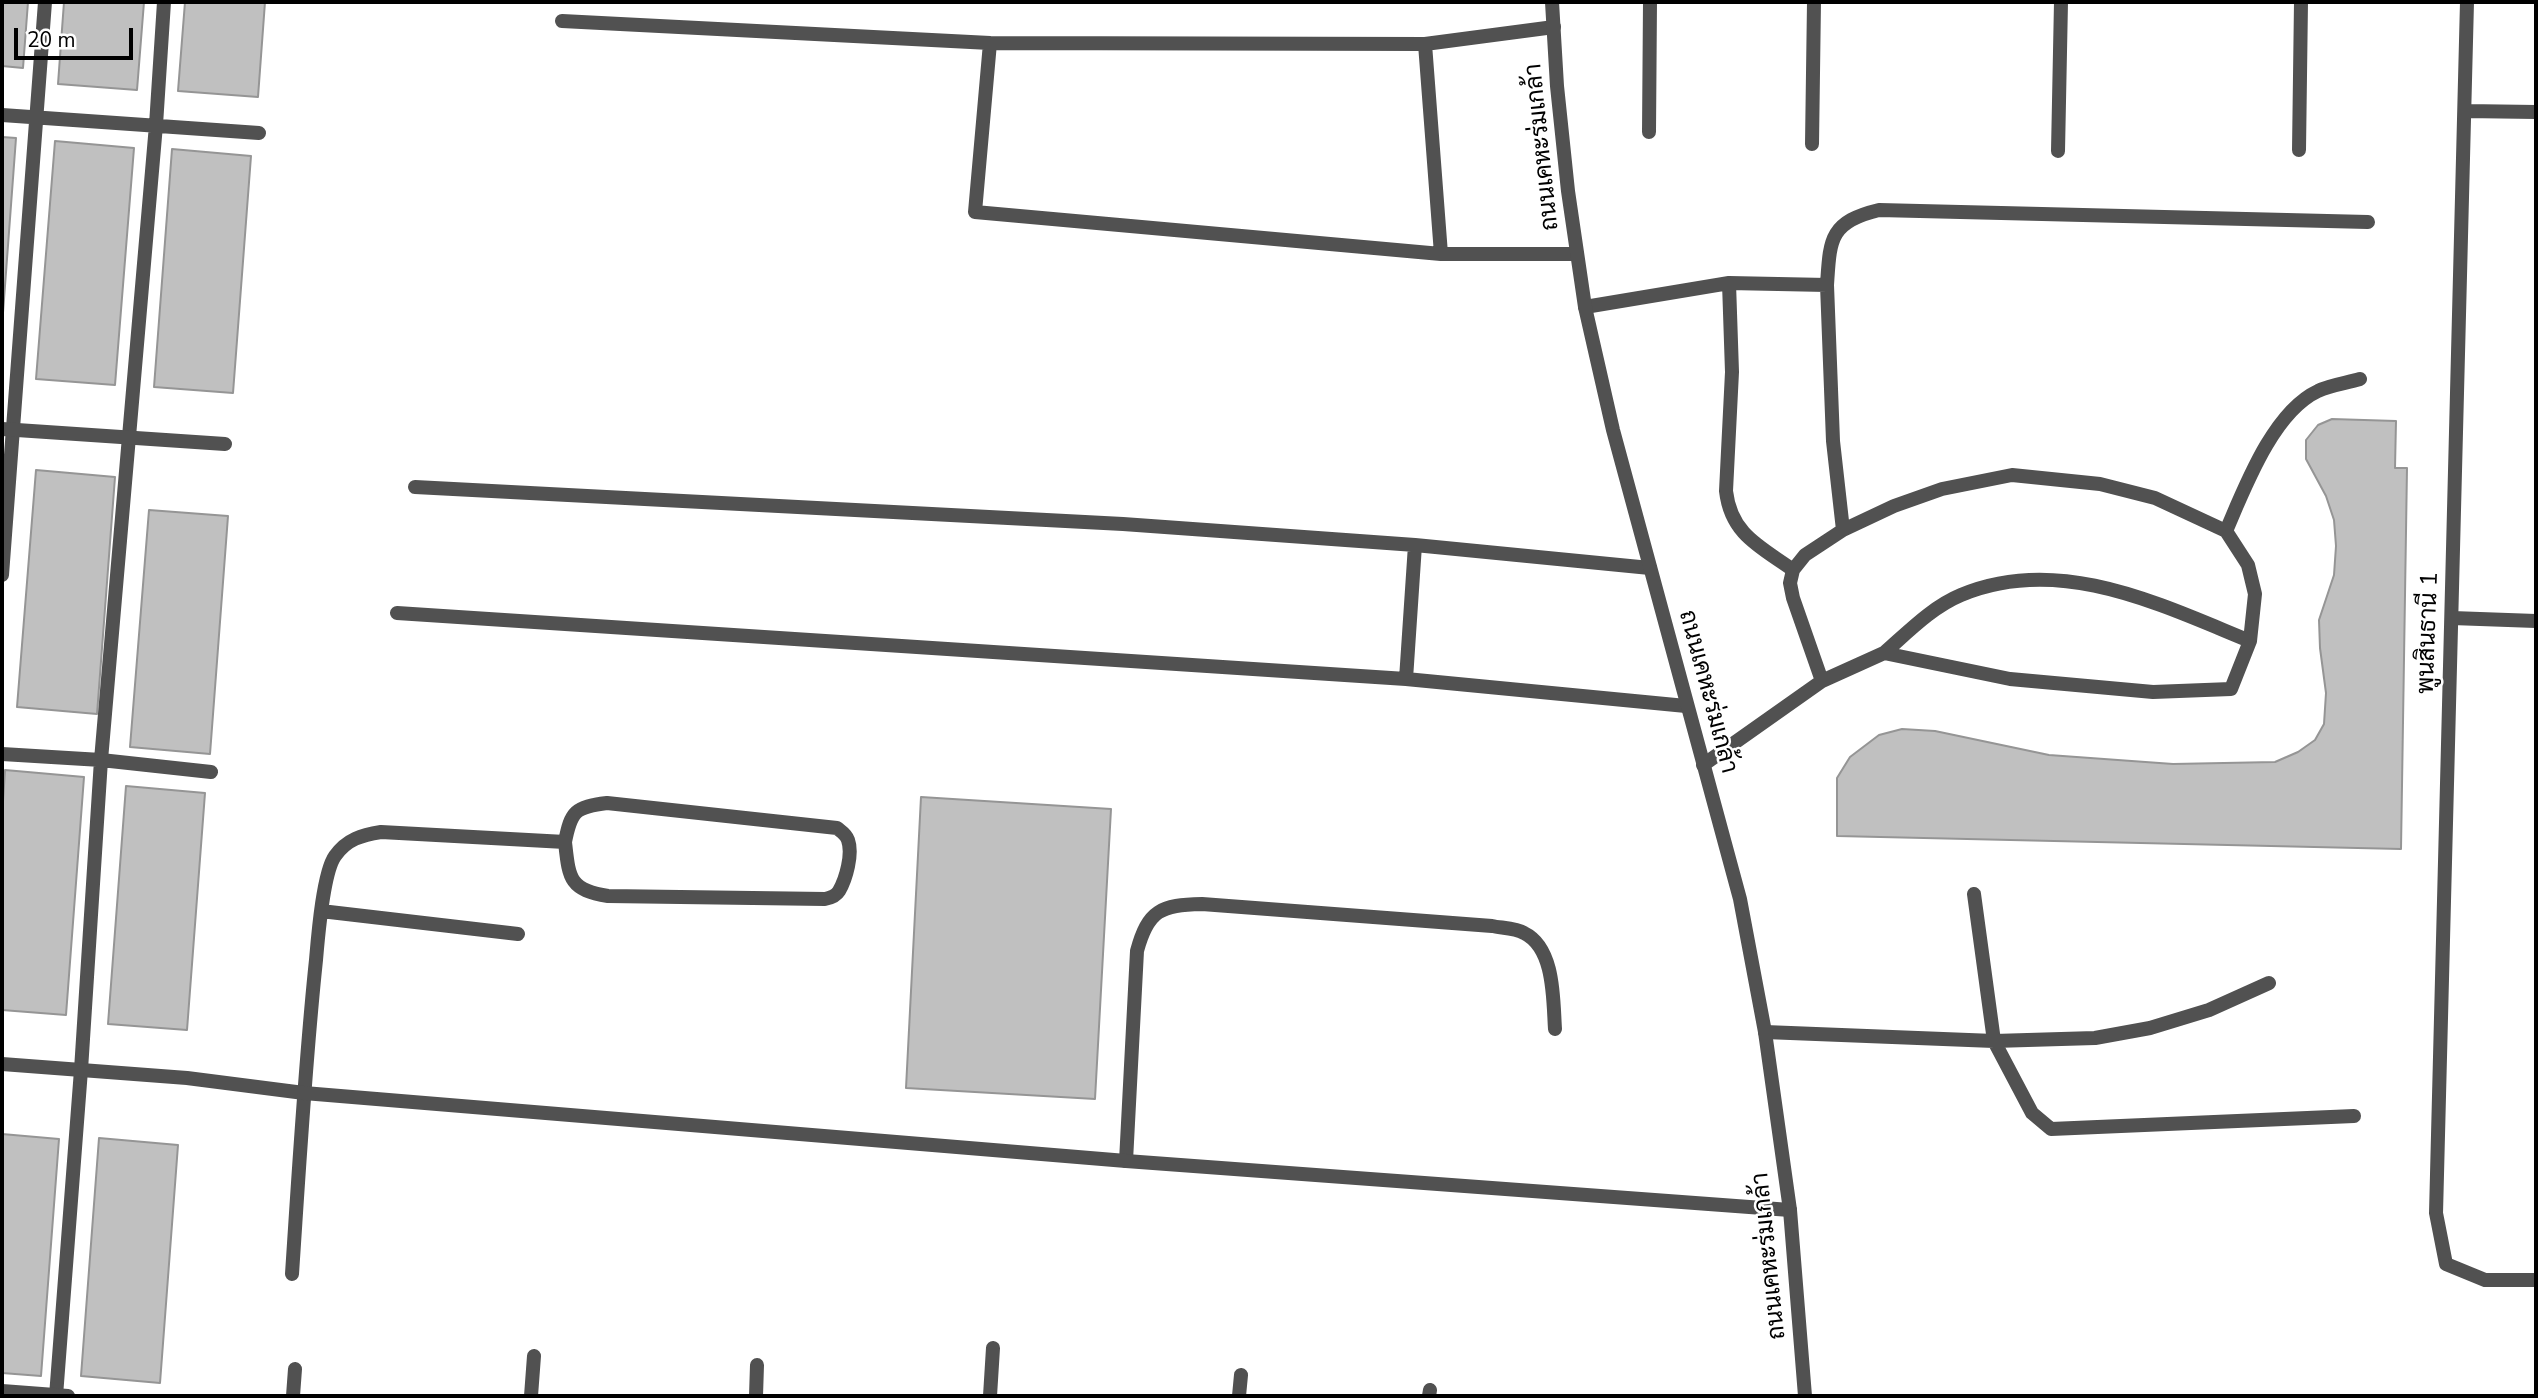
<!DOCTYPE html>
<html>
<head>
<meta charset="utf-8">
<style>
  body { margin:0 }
  #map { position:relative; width:2538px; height:1398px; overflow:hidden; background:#fff; font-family:"Nunito Sans",sans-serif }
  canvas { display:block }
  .frame { position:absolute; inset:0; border:4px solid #000; pointer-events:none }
  .scale { position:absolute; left:14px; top:28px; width:119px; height:32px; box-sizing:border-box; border:4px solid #000; border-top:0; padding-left:9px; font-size:21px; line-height:24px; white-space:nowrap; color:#000; -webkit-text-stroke:5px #fff; paint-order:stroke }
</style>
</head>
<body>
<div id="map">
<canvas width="2538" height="1398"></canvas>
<div class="frame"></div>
<div class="scale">20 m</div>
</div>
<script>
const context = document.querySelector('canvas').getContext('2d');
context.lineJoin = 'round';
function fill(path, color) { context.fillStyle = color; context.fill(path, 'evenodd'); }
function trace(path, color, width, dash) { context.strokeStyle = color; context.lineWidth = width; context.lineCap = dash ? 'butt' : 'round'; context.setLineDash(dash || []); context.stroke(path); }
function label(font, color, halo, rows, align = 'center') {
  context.font = font + ' "Nunito Sans",Sarabun,sans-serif'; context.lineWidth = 5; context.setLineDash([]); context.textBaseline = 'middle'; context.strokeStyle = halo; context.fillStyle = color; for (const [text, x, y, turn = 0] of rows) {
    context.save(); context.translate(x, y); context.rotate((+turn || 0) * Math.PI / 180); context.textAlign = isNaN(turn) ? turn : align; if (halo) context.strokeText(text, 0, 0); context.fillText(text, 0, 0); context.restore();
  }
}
const building = new Path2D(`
  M2,2H28L23,68L2,66Z
  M64,2H144L137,90L58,84Z
  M185,2H265L258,97L178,91Z
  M2,137L16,138L2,326Z
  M55,141L134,148L115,385L36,379Z
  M172,149L251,156L233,393L154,387Z
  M2332,419L2396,421L2395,468H2407L2401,849L1837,836V778L1850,757L1879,735L1902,729L1935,731L2049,755L2173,764L2275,762L2298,752L2315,740L2324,724L2326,693L2320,648L2319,620L2334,575L2336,546L2334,520L2326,496L2306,459V440L2318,425Z
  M36,470L115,477L97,714L17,707Z
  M149,510L228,516L210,754L130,747Z
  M5,770L84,777L66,1015L2,1010V817Z
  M126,786L205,793L187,1030L108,1024Z
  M921,797L1111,809L1095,1099L906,1088Z
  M2,1134L59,1139L41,1376L2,1373Z
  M99,1138L178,1145L160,1383L81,1376Z`);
fill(building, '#c0c0c0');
trace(building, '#959595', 2);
trace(new Path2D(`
  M562,21L990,43
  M1554,27L1425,44L990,43L975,212L1441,254H1577
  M1425,44L1441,254
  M2,115L259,133
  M1649,132L1650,2
  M1729,283L1732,372L1726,491C1731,535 1761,547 1793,570
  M1827,285C1830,240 1829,222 1879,210L2368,222
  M1585,307L1729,283L1827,285L1833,441L1843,530L1894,506L1942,489L2012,475L2100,484L2155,498L2226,531L2248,565L2255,594L2250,641L2231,689L2153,692L2010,679L1884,653L1822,681L1703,765
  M415,487L1123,524L1415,545L1650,568
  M2226,531C2245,487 2273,412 2318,391C2330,385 2347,383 2360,379
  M2,575L45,2
  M397,613L1406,679L1686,706
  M1884,653C1908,632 1932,607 1961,595C2059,554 2159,604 2250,641
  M1406,679L1415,545
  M1822,681L1793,598L1790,583L1793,570L1805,555L1843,530
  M2,754L101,760L211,772
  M1974,894L1994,1041L2032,1113L2051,1129L2354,1116
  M321,911L518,934
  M1765,1032L1994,1041L2095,1038L2150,1028L2209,1010L2269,983
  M1126,1161L1137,951C1148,910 1161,905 1202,904L1492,926C1501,928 1516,928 1524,933C1555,948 1553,1000 1555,1029
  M292,1274C299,1169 305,1064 316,960C318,937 323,873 335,856C347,839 362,835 381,832L565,842C571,811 575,807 607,803L837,828C842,832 846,834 848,840C853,854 846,879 839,891C836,896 830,898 825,899L608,896C569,890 569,878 565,842
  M56,1396L81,1070L101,760L156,125L164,2`), '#515151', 14);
trace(new Path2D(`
  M2467,2L2436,1213L2446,1264L2485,1280H2536
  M2465,111L2536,112
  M1812,144L1814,2
  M2299,150L2301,2
  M2058,151L2061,2
  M2,429L225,444
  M2452,618L2536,621
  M2,1064L187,1078L304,1093L1126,1161L1790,1210
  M2,1391L68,1396
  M293,1396L295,1369
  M531,1396L534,1356
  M756,1396L757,1365
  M990,1396L993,1348
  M1239,1396L1241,1375
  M1429,1396L1430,1390`), '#515151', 14);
trace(new Path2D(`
  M1552,2L1557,86L1568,191L1585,307L1613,430L1740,899L1765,1032L1790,1210L1805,1396`), '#515151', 14);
label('24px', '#000', '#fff', [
  ["ถนนเคหะร่มเกล้า",1543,147,-96],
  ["พูนสินธานี 1",2429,633,-88],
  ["ถนนเคหะร่มเกล้า",1707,692,75],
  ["ถนนเคหะร่มเกล้า",1770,1256,-96]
]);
</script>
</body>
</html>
